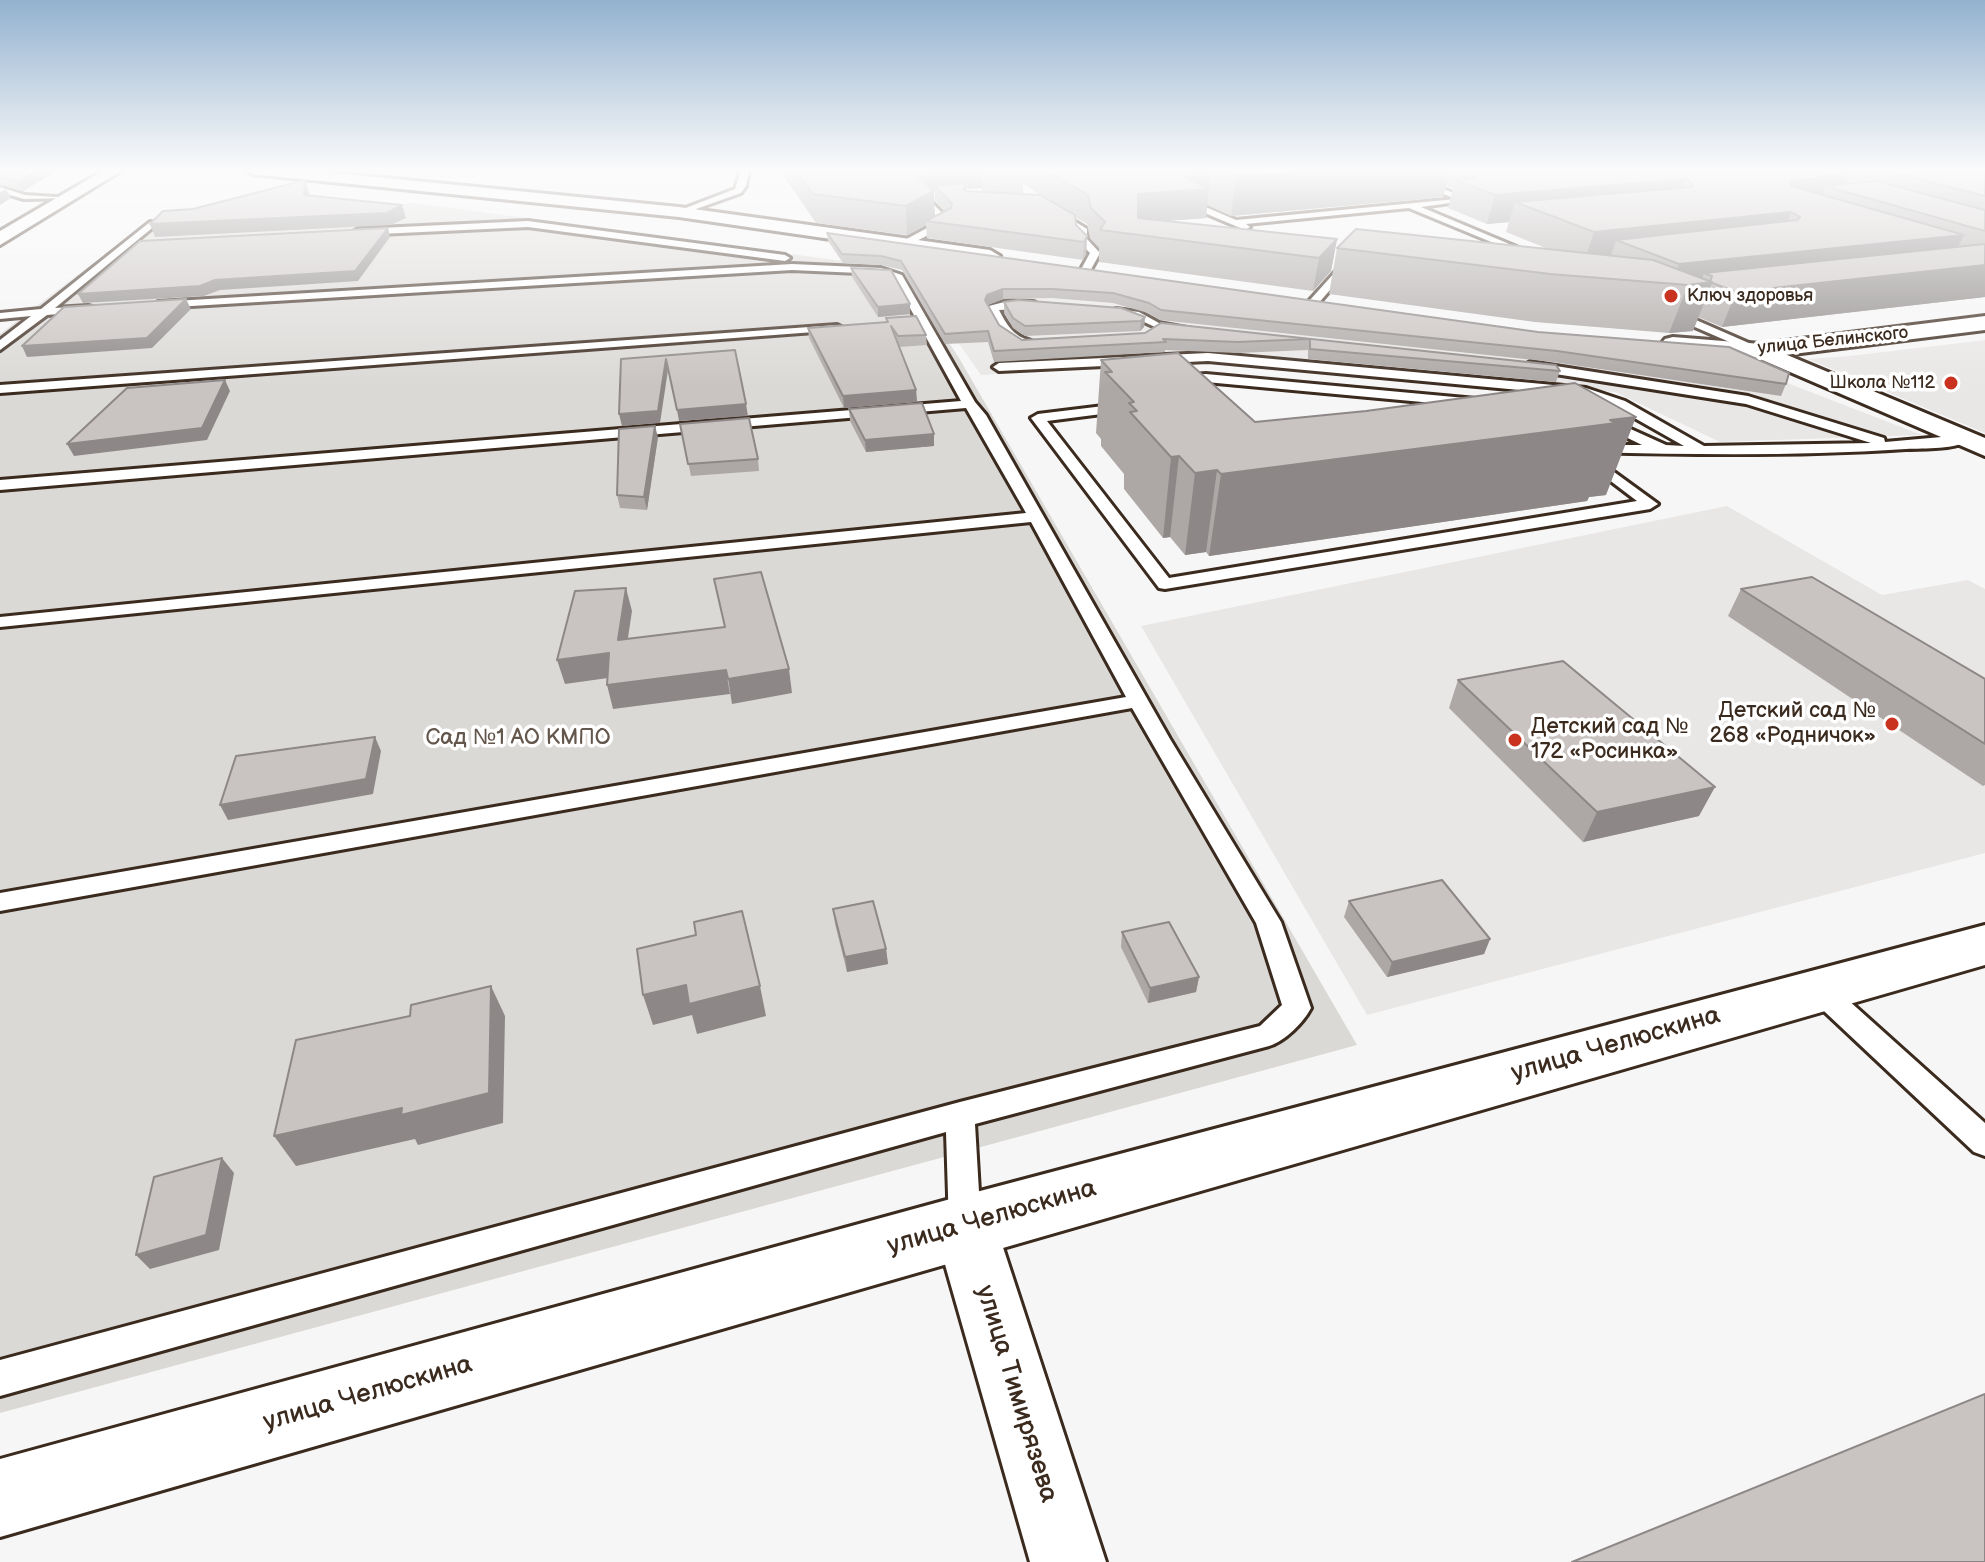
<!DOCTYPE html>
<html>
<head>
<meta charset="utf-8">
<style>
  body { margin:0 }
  canvas { display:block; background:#f7f6f6 }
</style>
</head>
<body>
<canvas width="1985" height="1562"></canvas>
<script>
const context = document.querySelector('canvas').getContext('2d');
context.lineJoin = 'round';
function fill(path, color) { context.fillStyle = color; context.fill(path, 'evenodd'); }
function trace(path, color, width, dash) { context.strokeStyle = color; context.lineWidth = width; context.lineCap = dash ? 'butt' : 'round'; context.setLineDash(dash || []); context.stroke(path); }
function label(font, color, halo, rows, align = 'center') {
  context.font = font + ' "Balsamiq Sans",sans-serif'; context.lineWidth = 7; context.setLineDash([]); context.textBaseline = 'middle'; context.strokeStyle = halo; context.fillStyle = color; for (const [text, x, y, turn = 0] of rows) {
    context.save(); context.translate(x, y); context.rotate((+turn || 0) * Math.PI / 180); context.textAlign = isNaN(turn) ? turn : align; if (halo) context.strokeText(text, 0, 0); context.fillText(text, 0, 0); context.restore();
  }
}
fill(new Path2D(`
  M909,273L1764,374L1922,435L1720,442L1615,392L1195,361L981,375Z
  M1985,340V433L1808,359L1850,356Z
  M1727,506L1882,595L1968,580L1985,589V853L1367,1015L1141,626Z`), '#e9e7e6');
fill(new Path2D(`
  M415,203L872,265L903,273L959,358L1357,1045L0,1413V334L151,219Z`), '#dbd9d6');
const lane = new Path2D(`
  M741,169H749L746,186L741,193L682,214L675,212L735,189Z
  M891,169H899L949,220V224L909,245H903V241L940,221Z
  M1132,169H1141L1187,199L1236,220L1456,199L1383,169H1393L1471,200L1421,207L1538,256L1530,258L1409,208L1246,224L1250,227L1245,230L1181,203Z
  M0,187L25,195L72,198L24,199L0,192Z
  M1047,208H1053L1087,229V239L1100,253L1089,273L1080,271L1090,253L1077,240V230L1047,212Z
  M528,221L785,255L790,258L785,261L528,227L358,235L353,232L358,229Z
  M150,222L157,224L55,308L88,306L92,307V311L47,315L0,350V340L31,316L0,319V313L41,309Z
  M1346,260L1354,262L1317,305H1309V301Z
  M792,264L881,268L902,275L975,402L986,415L1170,739L1281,922L1311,1008C1303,1023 1285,1041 1269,1046L975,1124L981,1226L976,1237L965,1241L954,1237L949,1226L946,1132L0,1396V1360L960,1102L1260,1026L1282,1005L1256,923L1132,708L0,911V893L1126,697L1031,522L0,627V617L1026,513L966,408L0,490V480L961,401L893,277L881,274L792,270L158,308L153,305L158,302Z
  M1008,301L1034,302L1039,305L1034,308L999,310C1007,325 1013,336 1031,341V345C1009,347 990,326 989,306Z
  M1116,309L1139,312L1159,323L1192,329C1172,341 1150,322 1131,317C1126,315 1118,316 1112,314L1110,312Z
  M1665,310H1673L1767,351L1757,354L1665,314Z
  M837,325L843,328L841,330L0,393V385Z
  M1208,353L1586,388L1625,401L1704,446L1871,443L1746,404L1530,370L1524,366L1530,362L1748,396L1884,438L1885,442L1964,435L1971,439C1957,450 1924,448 1906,449C1802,456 1698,455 1594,452L1589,451V445H1642L1599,424L1597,421L1604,417L1666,445L1684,446L1615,407L1584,396L1208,361L999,371L993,367L999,363Z
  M1206,374L1476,399L1483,403L1476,407L1206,382L1179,384L1173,380L1179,376Z
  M1128,403L1135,407L1133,410L1047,421L1169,578L1637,501L1587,463L1585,460L1592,456L1658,504L1650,509L1165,589L1159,588L1031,418L1038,414Z
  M1818,978L1828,982L1985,1123V1156L1974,1152L1808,996L1805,989L1808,982Z`);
const street = new Path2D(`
  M1761,344L1985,438V456L1753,356L1750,351L1753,346Z
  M965,1197L987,1205L996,1226L1106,1562H1030L934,1226L943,1205Z`);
const secondary = new Path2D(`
  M106,169H124L0,245V231Z
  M244,169H295L679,207L990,250L1000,256L990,262L679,217L252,174Z
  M1985,316V330L1761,358L1673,351L1665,349L1661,344L1665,339L1673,337L1761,344Z
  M1985,925V965L0,1537V1459L965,1195Z`);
trace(lane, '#3b2a1e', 6);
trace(street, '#3b2a1e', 6);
trace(secondary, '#3b2a1e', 6);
fill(lane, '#fff');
fill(street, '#fff');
fill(secondary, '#fff');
fill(new Path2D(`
  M0,169H60L23,191L0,185Z
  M779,169H1985V297L1722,327L1698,317L1693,331L1669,333L1535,322L1329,294L1337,248L1548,249L1506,232L1509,222L1487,224L1448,208L1453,188L1446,186L1443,197L1231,216L1207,205L1206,218L1164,221L1337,239L1331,271L1313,291L1099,262V248L1090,238L1087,224L1075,217L1076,225L1087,236L1086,254L1083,260L927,238L926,225L907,235L816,223ZM1023,184L1028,187L1040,195L1023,194ZM982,188V192L966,191V189ZM935,190V201L945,212L935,217L933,191Z
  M827,233L1786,384L1781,396L1553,362L1160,320L1148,313L1113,303L1052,298L1003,299L988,305L999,325L1022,340L1145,333L1161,323L1556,365L1560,371L1556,382L1308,359V350L1237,353L1165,350V352L994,362L988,342L945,344L902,270L881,265L843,263L828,241Z
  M851,268L910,304V314L878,317L852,277Z
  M1004,302L1145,317L1144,327L1140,331L1025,336L1013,328L1004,312Z
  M886,318L926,335L927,345L899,347L916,390L917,402L844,408L809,338L808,328L886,322Z
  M1101,360L1255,422L1606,495L1589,497L1587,501L1209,556L1206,552L1185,555L1170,537L1163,538L1124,489V474L1101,446V439L1096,433Z
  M849,409L934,446L866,452L850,421Z
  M680,424L758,459L759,471L691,476Z
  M658,437L647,510L620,508L617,495Z
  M1741,589L1985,679V785L1983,786L1728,616Z
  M1458,680L1699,816L1583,842L1449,708Z
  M1349,901L1490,939L1484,954L1387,977L1344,917Z
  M833,909L886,949L888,964L847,972L835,924Z
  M1122,932L1199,977L1196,992L1148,1003L1121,947Z`), '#ada8a6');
fill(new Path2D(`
  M40,169H60L23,191L18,182Z
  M924,169H986H982V188L966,189V198L935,186V190L925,191Z
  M1189,169H1211L1206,218L1136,223L1138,194L1187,191Z
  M1216,169H1450L1443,197L1231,216L1236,176Z
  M1849,174L1842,191L1825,186L1818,204L1780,209L1791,181Z
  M1686,179L1676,207L1515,202L1509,222L1487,224L1495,195Z
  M305,180L309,192V207L304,195Z
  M6,189L11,198L0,205V192Z
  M934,191L935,220L926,221V225L907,235L906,206Z
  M402,205L406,218L391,225L155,237L150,224Z
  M1791,212L1779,242L1616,240L1609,261L1584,263L1594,232Z
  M388,228L390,237L358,281L220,290L204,296L83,303L78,294L215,280Z
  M1964,235L1947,267L1712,283L1693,331L1669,333L1688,285L1672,283L1679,264ZM1704,273L1712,276L1710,282L1700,283Z
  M1087,236L1086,254L1083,260L1084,242Z
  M1337,239L1331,271L1313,291L1319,258Z
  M1985,265V297L1722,327L1736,292Z
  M1003,289V299L987,305L985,300L987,295Z
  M186,299L191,309L152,348L27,357L22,346Z
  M910,304V314L878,317V307Z
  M1145,317L1144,327L1140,331L1141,321Z
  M666,359L668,370L660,423L622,426L619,414Z
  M225,380L230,391L207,440L74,456L67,444Z
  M916,390L917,402L844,408L843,396Z
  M746,404L748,416L679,421L677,410Z
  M1636,417L1606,495L1589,497L1587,501L1209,556L1221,474Z
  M655,426L658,437L647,510L644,497Z
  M934,434V446L866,452L865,440Z
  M1179,456L1170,537L1163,538L1171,457Z
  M1217,470L1206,552L1185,555L1195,473Z
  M626,588L632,611L624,664L618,640Z
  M609,653L615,677L565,684L557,660Z
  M789,669L792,693L732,704L728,679Z
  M726,670L730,694L613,709L607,685Z
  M375,737L381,751L373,794L228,820L220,805Z
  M1715,787L1699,816L1583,842L1597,812Z
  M1490,939L1484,954L1387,977L1392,962Z
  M886,949L888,964L847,972L845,957Z
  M1199,977L1196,992L1148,1003L1150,988Z
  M686,985L760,986L766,1016L697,1034L692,1015L653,1025L643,995Z
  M491,986L505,1016L503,1123L418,1145L415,1139L296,1166L274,1136Z
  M222,1158L234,1173L219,1250L150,1269L136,1255Z`), '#8d8887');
const building = new Path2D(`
  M0,169H40L18,182L0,177Z
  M795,169H910L934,191L906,206L813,194Z
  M982,169H1019L1023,172Z
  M1043,169H1169L1209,189L1138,194V218L1337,239L1319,258L1100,230L1105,222L1091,208L1088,195Z
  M1216,169H1335L1236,176Z
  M1478,169H1828L1849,174L1791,181V186L1964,235L1679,264L1616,240L1797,220L1800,217L1791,212L1594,232L1515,202L1691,187L1693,184L1686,179L1495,195L1455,180L1474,178L1479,172Z
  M1878,169H1985V196Z
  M305,180L304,195L402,205L387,213L150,224L163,211L193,209Z
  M1876,181L1985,210V231L1825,186Z
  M966,183L963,189L966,191L1040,195L1075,215L1076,225L1087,236L1084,242L926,221L951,208L952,204L935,186Z
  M388,228L355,271L215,280L200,286L78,294L140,241Z
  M1356,229L1653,260L1712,282L1688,285L1550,274L1337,248Z
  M827,233L1538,332L1729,347L1789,373L1786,384L1557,351L1161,310L1149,303L1113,293L1052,289H1003L987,295L985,300L999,325L1022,340L1145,333L1161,323L1556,365L1560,371L1310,349V339L1238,342L1163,339L1166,342L994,351L988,331L945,334L901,261L881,256L842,254Z
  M1985,244V265L1736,292L1710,282L1712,276L1704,273Z
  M851,268L891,270L910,304L878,307Z
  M186,299L147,338L22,346L64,307Z
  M1018,300L1121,308L1145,317L1141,321L1025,326L1013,318L1004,302Z
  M916,316L926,335L898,336L891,326L916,390L843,396L808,328L888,322L886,318Z
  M735,350L746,404L677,410L666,359L658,411L619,414L621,359Z
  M1178,353L1255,422L1366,411L1575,383L1636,417L1610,420L1616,423L1221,474L1217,470L1195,473L1179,456L1171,457L1130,412L1137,411L1129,403L1134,402L1105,372H1112L1101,360Z
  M225,380L202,428L67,444L127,388Z
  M922,403L934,434L865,440L849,409Z
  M749,418L758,459L688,464L680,424Z
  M655,426L644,497L617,495L619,429Z
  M761,572L789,669L728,679L726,670L607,685L609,653L557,660L575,591L626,588L618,640L725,627L714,579Z
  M1812,577L1985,679V744L1741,589Z
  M1563,661L1715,787L1597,812L1458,680Z
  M375,737L366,779L220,805L236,756Z
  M1442,880L1490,939L1392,962L1349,901Z
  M873,901L886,949L845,957L833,909Z
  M742,911L760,986L689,1004L686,985L643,995L637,949L696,935L694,922Z
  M1169,922L1199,977L1150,988L1122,932Z
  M491,986L489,1093L401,1115L402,1108L274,1136L296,1040L410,1016L411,1005Z
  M222,1158L206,1235L136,1255L154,1177Z
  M1985,1394V1562H1572Z`);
fill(building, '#c9c3c1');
trace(building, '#8d8887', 2);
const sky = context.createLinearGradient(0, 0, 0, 387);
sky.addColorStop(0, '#93b2cf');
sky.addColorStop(0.44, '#fbfbfb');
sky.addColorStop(1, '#fbfbfb00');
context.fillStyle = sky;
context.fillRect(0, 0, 1985, 387);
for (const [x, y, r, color] of [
  [1671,296,8,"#c8321e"],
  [1951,383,8,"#c8321e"],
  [1892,724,8,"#c8321e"],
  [1515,740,8,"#c8321e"]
]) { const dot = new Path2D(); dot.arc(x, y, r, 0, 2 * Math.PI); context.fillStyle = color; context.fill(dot); trace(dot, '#fff', 3); }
label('18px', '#3b2a1e', '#fff', [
  ["Ключ здоровья",1687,296],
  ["Школа №112",1935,383,"right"]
], 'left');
label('18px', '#3b2a1e', '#fff', [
  ["улица Белинского",1833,341,-6]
]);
label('22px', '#3b2a1e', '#fff', [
  ["Детский сад №",1876,711],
  ["268 «Родничок»",1876,736],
  ["Детский сад №",1531,727,"left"],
  ["172 «Росинка»",1531,752,"left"]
], 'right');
label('22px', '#63564c', '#fff', [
  ["Сад №1 АО КМПО",518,738]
]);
label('26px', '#3b2a1e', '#fff', [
  ["улица Челюскина",1616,1045,-16],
  ["улица Челюскина",992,1218,-16],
  ["улица Челюскина",368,1394,-16],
  ["улица Тимирязева",1016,1394,73]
]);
</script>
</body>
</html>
